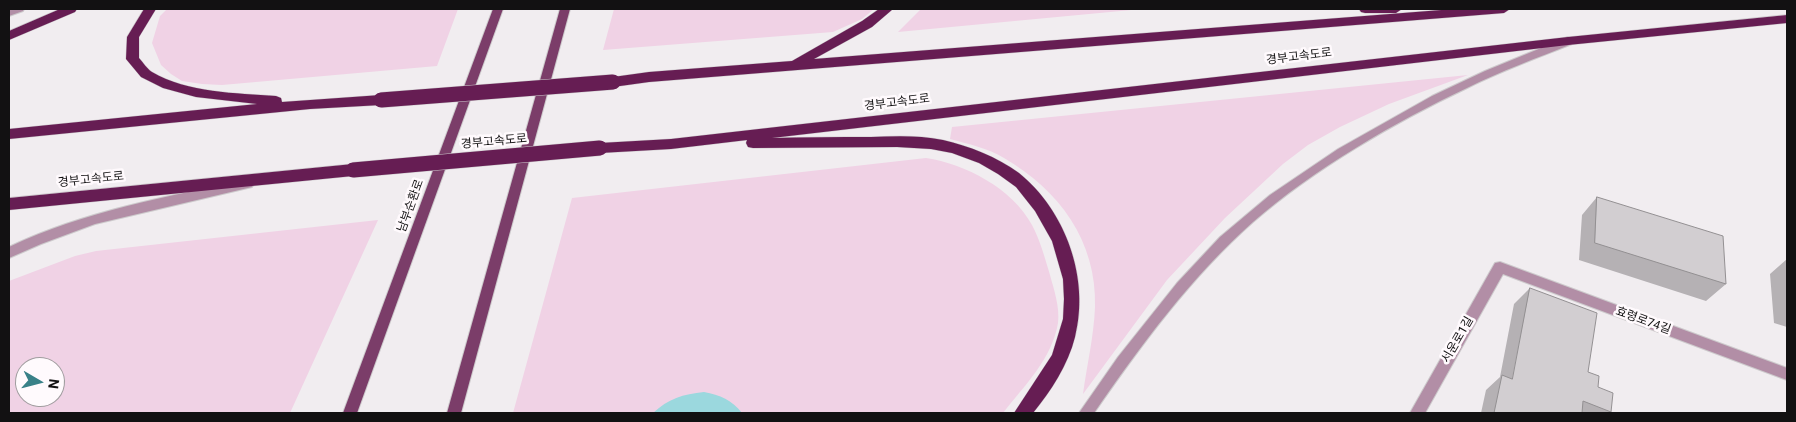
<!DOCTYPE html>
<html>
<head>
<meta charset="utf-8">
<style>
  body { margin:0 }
  #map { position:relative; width:1796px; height:422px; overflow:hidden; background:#f1edf0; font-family:Roboto,sans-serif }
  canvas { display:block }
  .frame { position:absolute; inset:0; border:10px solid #121112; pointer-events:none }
  .north { position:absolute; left:15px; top:357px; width:50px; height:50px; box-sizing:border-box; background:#fffafd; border:1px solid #a09d9f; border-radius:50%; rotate:98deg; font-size:14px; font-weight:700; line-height:20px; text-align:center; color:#121112 }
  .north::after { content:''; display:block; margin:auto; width:18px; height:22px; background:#398188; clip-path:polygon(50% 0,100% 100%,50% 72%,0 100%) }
</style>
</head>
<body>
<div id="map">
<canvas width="1796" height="422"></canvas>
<div class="frame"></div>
<div class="north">N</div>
</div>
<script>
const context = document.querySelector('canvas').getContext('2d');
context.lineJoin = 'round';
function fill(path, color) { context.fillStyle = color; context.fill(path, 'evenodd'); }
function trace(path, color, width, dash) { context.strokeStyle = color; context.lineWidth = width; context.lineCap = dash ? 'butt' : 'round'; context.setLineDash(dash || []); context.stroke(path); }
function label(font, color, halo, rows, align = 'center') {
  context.font = font + ' Roboto,"Noto Sans KR",sans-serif'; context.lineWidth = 5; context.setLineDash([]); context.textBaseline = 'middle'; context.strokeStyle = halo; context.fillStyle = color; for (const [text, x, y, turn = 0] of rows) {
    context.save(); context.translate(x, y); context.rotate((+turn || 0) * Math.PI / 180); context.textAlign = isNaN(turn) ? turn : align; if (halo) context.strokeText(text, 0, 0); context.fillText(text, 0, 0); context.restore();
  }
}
fill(new Path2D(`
  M167,9H458L437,66L222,85L202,84L182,81L171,74L161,65L152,43L160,16Z
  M614,9H874L862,19L833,32L603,50Z
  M921,9H1142L898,32Z
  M1468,75L1389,104L1340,127L1308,145L1283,164L1225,218L1167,280L1083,394C1087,365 1094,335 1095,307C1097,241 1059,190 1004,158C988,148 968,144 950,139L952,127Z
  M926,158C965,164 1012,188 1032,225C1040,240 1045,258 1050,275C1054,290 1060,307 1058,323C1052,359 1024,386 1003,413H513L572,198Z
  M378,220L290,413H9V281L75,256L96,251ZM25,367H55V397H25Z`), '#f0d2e5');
fill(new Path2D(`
  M704,392C720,395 732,400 742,413H653C668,399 683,394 704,392Z`), '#9bd8de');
const minor = new Path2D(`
  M9,9H24L23,11L9,16Z
  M1568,37L1573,41L1572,44C1537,58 1501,71 1467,88C1395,122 1314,169 1253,222C1191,277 1141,345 1094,413H1079L1118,357L1177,283L1220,237L1270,195L1338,149L1432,96L1485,71Z
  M248,179L252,181L254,184L252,187L95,224L41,244L9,258V247C84,211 167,197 248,179Z
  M1500,262L1787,368V380L1503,274L1425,413H1410L1495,263Z`);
const major = new Path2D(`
  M493,9H503L357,413H343Z
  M560,9H570L461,413H447Z`);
const highway = new Path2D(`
  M60,9H77L75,12L9,40V31Z
  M144,9H156L139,37V58C143,62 147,69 152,72C188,93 236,93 276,96L281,98L282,102L381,95L386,97L388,100L386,103L381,105L310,109L9,139V129L257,104L196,97L163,88L141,77L126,59L127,37Z
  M879,9H893L872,27L814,59L1454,9H1510L1504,13L649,82L613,87L608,85L606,82L608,79L613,77L649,72L792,61L862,21Z
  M1359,9H1402L1396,13H1365L1361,12Z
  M1787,15V23L1568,45L772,138C805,137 838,137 871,137C895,136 919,135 943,140C969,146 997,157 1019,173C1066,211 1090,279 1075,337C1068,365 1051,391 1033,413H1014L1052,355L1063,319L1064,299L1063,279L1052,241L1035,211L1016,187L998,174L979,163L952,153L931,149L897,147L753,148L748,147L746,143L747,140L671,149L600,153L595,152L593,148L595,144L600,143L671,139L1568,37Z
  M353,164L358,166L360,170L358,174L353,176L9,210V198Z`);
trace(minor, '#cdcacc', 2);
trace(major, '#cdcacc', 2);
trace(highway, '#cdcacc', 1);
fill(minor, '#b28ea6');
fill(major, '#7b3d69');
fill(highway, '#661d53');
const highwayBridge = new Path2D(`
  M381,100L613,82
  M353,170L600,148`);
trace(highwayBridge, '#cdcacc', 16, []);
trace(highwayBridge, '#661d53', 15);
fill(new Path2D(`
  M1597,197L1726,284L1706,301L1579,260L1582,215Z
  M1787,259V327L1774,323L1770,274Z
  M1530,288L1598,387L1611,412L1610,413H1481L1486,390L1500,377L1514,304Z`), '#b5b1b4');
const building = new Path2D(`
  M1597,197L1723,236L1726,284L1595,243Z
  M1530,288L1597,313L1588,372L1599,376L1598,387L1613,393L1611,412L1583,401L1582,413H1494L1502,375L1512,379Z`);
fill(building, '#d2ced1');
trace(building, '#939092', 1);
label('12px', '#121112', '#fffafd', [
  ["경부고속도로",1299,57,-7],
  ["경부고속도로",897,103,-7],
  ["경부고속도로",494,142,-5],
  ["경부고속도로",91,180,-6],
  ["남부순환로",411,206,-70],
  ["효령로74길",1643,321,20],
  ["서운로1길",1458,340,-60]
]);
</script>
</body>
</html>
